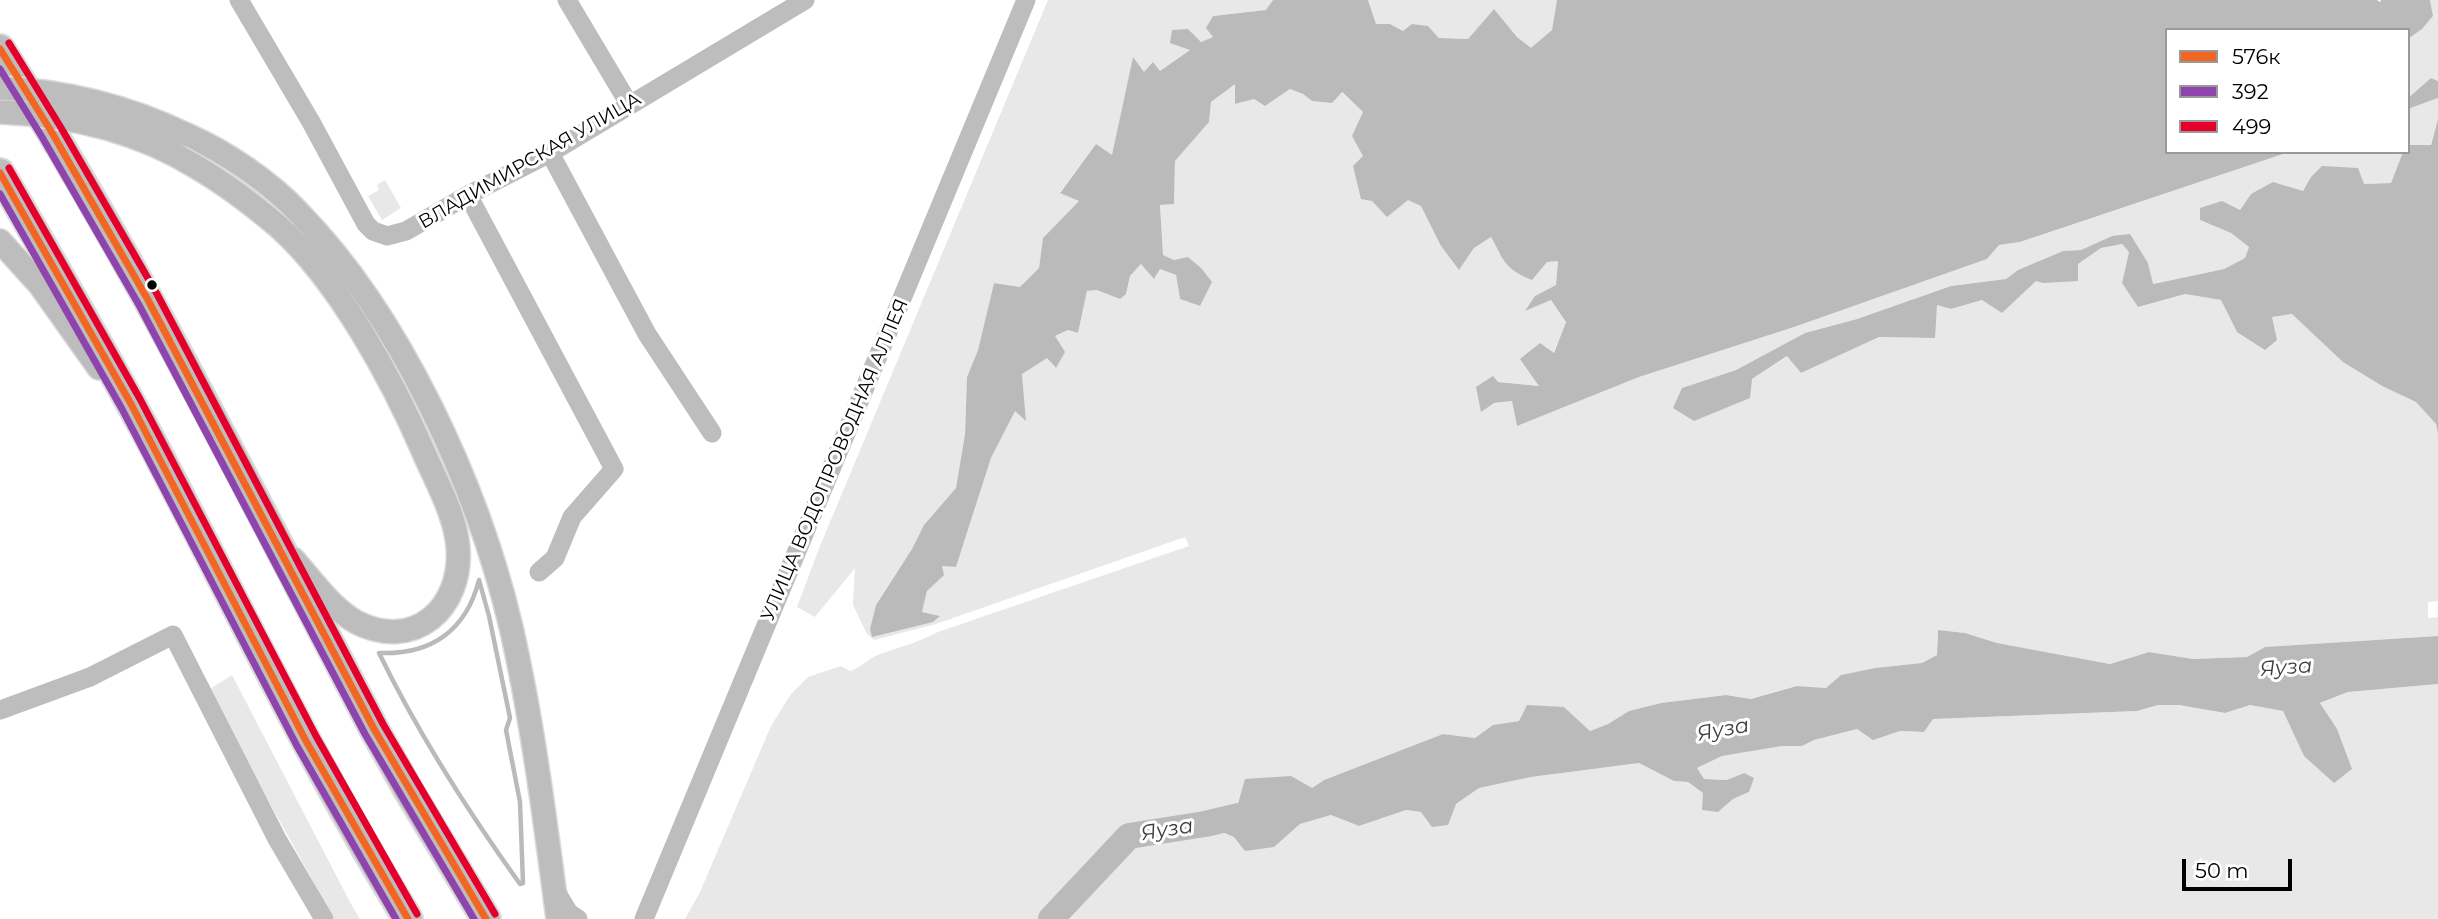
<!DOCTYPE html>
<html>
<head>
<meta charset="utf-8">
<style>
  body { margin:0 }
  #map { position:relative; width:2438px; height:919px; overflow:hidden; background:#fff; font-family:Montserrat,sans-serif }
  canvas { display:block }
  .legend { position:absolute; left:2165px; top:28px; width:245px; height:126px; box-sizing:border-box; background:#fff; border:2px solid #999; margin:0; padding:9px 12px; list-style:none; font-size:21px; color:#000 }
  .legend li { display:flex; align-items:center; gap:14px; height:35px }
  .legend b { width:35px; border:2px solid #999 }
  .scale { position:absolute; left:2182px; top:859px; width:110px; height:32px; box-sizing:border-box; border:4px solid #000; border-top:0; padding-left:9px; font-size:21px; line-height:24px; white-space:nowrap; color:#000; -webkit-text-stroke:5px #fff; paint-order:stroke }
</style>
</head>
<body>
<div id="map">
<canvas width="2438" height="919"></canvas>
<ul class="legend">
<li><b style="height:9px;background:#f26522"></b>576к</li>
<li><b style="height:9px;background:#8e44ad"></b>392</li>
<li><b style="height:9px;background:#e4002b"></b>499</li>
</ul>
<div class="scale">50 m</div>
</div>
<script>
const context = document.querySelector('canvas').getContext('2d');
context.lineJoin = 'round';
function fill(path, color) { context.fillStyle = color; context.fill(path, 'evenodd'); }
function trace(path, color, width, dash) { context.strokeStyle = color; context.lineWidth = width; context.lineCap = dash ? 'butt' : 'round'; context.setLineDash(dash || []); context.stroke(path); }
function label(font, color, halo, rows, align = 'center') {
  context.font = font + ' Montserrat,sans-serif'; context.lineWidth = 6; context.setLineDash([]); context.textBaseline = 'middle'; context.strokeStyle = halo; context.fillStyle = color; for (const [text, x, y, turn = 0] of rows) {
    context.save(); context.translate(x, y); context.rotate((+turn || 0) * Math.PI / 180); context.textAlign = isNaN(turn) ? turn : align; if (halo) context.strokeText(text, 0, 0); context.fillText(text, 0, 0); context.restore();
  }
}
fill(new Path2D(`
  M1048,0H1273L1267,10L1213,16V37L1201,42L1160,71L1144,73L1133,58L1112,156L1096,144L1060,192L1080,200L1043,238L1039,268L1020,287L994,283L978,350L967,377L965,434L956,488L924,525L912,549L876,605L870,629L939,616L922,612L927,591L943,575L941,566L956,567L991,458L1015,410L1026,420L1022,374L1047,357L1055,368V336L1068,330L1078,333L1087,291L1097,290L1126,294L1130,276L1141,264L1155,278L1160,269L1176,275L1180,299L1200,306L1174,260L1163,255L1160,205L1174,204L1175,161L1209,122L1211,102L1235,83V104L1254,99L1265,106L1290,89L1303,94L1312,101L1341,92L1363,112L1353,136L1409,199L1421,206L1441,246L1459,270L1474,248L1491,237L1500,255L1547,261L1558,260L1556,285L1535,296L1527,310L1551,300L1566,322L1540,386L1498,382L1494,403L1512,401L1517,426L1639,377L1794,327L1987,259L1999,245L2020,242L2289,152H2403L2391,183L2363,184L2311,177L2303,191L2251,194L2240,210L2200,220L2231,233L2249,247L2245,258L2224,269L2152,284L2148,263L2112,236L2081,250L2063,251L2018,270L2006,279L1951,286L1857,319L1805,333L1736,370L1682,388L1752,379L1788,356L1801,373L1879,337L1934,338L1937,304L1951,309L1982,300L2002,312L2036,281L2078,264L2101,248L2122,244L2129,252L2122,283L2138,307L2185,294L2221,300L2237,332L2271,317L2292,314L2384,387L2416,402L2436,424L2438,434V601L2428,602V618L2438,617V636L2265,647L2247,657L2193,659L2149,652L2110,664L1997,643L1965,633L1938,630L1937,655L1922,663L1875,668L1841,675L1826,688L1797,686L1751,699L1726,695L1661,703L1629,711L1608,724L1590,731L1564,707L1519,721L1493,725L1475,738L1443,734L1324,780L1312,788L1217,811L1274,847L1300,824L1331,815L1359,826L1406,810L1421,812L1456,804L1479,788L1531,777L1639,763L1674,781L1688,782L1703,793L1718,812L1733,799L1749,792L1744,773L1727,780L1704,779L1697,768L1722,756L1782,746H1802L1814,740L1857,729L1873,739L1900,731L1924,732L1933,719L2137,711L2158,705H2179L2225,713L2250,705L2283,711L2304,756L2337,729L2319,704L2348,692L2438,684V919H685L700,892L771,726L791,694L808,677L841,666L850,671C862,667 869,658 880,654C900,647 919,642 938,632L1189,546L1185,537L936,624L874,640L867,634L853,605L855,568L815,617L797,607L820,546Z
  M1368,0H1557L1552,30L1531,49L1517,37L1494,9L1468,39L1439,38L1428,26L1403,31L1390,24H1376Z
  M2430,0H2438V81L2431,78L2408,98V39L2422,29L2433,16Z
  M2438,98V119L2430,146L2408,145V109Z
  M385,180L401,208L382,220L368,196L379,190L377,185Z
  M232,675L351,904L360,919H334L253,773L210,689Z`), '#e8e8e8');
fill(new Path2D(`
  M1273,0H1368L1376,24H1390L1403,31L1412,24L1428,26L1439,38L1468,39L1494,9L1517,37L1531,48L1552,30L1557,0H2377L2380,2L2381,0H2430L2433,16L2422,29L2408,39V30H2167V152H2289L2020,242L1999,245L1987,259L1794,327L1639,377L1517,426L1512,401L1494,403L1481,412L1476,387L1493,376L1498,382L1539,386L1520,359L1540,343L1554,353L1566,322L1551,300L1525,311L1535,296L1556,285L1558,261L1547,262L1532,280C1505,269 1504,261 1491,237L1474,248L1459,270L1441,246L1421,206L1408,200L1387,217L1372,201L1361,199L1353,166L1363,156L1352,136L1363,112L1342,92L1332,103L1312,101L1303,94L1290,89L1265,106L1254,99L1235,104V84L1211,102L1209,122L1175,161L1174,204L1160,205L1163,255L1174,260L1188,257L1201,268L1212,282L1200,306L1180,299L1176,275L1160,269L1154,279L1141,264L1130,276L1126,294L1120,299L1097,290L1087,291L1078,333L1068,330L1055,336L1065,352L1056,368L1047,358L1022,374L1026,421L1015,411L991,458L956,567L942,566L944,575L927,591L922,612L940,616L933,622L872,637L870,629L876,605L912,549L924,525L956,488L965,434L967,377L978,350L994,283L1020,287L1039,268L1043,238L1079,201L1060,193L1096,144L1112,155L1133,57L1144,72L1153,62L1160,71L1190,50L1170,43L1172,30L1188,29L1201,42L1213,37L1206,28L1213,16L1266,10Z
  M2431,78L2438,81V98L2408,109V98Z
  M2438,119V434L2436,424L2416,402L2384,387L2343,362L2292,314L2272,317L2277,340L2265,350L2237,332L2221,300L2185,294L2138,307L2122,283L2129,252L2122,244L2101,248L2078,264V281L2043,283L2036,281L2002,313L1982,300L1951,309L1937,305L1935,338L1879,337L1801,373L1787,356L1752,379L1750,398L1694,421L1673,408L1682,388L1736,370L1805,333L1857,319L1951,286L2006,279L2018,270L2063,251L2081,250L2112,236L2130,234L2148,263L2153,284L2224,269L2245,258L2249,247L2231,233L2200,220V208L2222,201L2240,210L2251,194L2273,182L2303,191L2311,177L2322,166L2358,168L2364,184L2391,183L2403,152H2408V145H2431Z
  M1938,630L1965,633L1997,643L2110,664L2149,652L2193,659L2247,657L2265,647L2438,636V684L2348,692L2320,703L2337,729L2352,769L2334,783L2304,756L2283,711L2250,705L2225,713L2179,705H2158L2137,711L1933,719L1924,732L1900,731L1873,740L1857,729L1814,740L1802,746H1782L1722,756L1697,768L1704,779L1727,780L1744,773L1754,778L1749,792L1733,799L1718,812L1702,810L1703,793L1688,782L1674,781L1639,763L1531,777L1479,788L1456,804L1448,825L1432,827L1421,812L1406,810L1359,826L1331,815L1300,824L1274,847L1245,851L1234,837L1205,824L1217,811L1238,804L1245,779L1291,776L1312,788L1324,780L1443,734L1475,738L1493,725L1519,721L1527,705L1564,707L1590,731L1608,724L1629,711L1661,703L1726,695L1751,699L1797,686L1826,688L1841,675L1875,668L1922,663L1937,655Z`), '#bababa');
trace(new Path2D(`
  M479,580L489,616L510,718L506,730L520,802L523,883L520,884C467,810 419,735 379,653C431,655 466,631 479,580Z`), '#bababa', 4.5);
trace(new Path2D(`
  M1051,919L1129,836L1205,824L1239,816`), '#bababa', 26);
const major = new Path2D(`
  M187,135C226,152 270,182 299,213C400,316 478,487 511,627C533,723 545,821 558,919
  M198,168C227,185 253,205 279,227C339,281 392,379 424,453C437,483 455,514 458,547C463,608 414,652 356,622C331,608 312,580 293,559
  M0,241L40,285L99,368`);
const highway = new Path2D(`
  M0,49C140,267 254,500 374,729L407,788L486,919
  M0,173C51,261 101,348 149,437C234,598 312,764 408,919`);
trace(major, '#dbdbdb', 26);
trace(highway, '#dbdbdb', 32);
trace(new Path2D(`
  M239,0L311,122L366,224L373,231L387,236L406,231L468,195L550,153L805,0
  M567,0L629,104
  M550,153L647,334L712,433
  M468,195L614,469L572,517L555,558L539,572
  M0,710L90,677L173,635L277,839L324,919
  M555,890L569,913L578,919
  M644,919L1026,0`), '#bdbdbd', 19);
trace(major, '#bdbdbd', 23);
trace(highway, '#bdbdbd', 28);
const majorBridge = new Path2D(`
  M0,88C66,91 127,106 187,135
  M0,112C69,115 139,131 198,168`);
trace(majorBridge, '#dbdbdb', 26, []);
trace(majorBridge, '#bdbdbd', 23);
trace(new Path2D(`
  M0,49L51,131L148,300L374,729L486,919
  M0,173L131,404L306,741L408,919`), '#f26522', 7);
trace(new Path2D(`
  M0,69L42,137L139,305L365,734L474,919
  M0,194L122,409L297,746L396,919`), '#8e44ad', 7);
trace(new Path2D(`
  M9,43L60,126L157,294L383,724L495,914
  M9,168L140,399L316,736L417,914`), '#e4002b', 7);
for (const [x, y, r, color] of [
  [152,285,6,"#000"]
]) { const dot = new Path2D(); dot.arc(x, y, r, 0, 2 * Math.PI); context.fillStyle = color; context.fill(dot); trace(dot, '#fff', 2.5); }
label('19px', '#000', '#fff', [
  ["ВЛАДИМИРСКАЯ УЛИЦА",530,161,-30],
  ["УЛИЦА ВОДОПРОВОДНАЯ АЛЛЕЯ",835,460,-67]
]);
label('italic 21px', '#3e3e3e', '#fff', [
  ["Яуза",2286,668,-4],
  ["Яуза",1723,730,-10],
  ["Яуза",1167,830,-9]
]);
</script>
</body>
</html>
